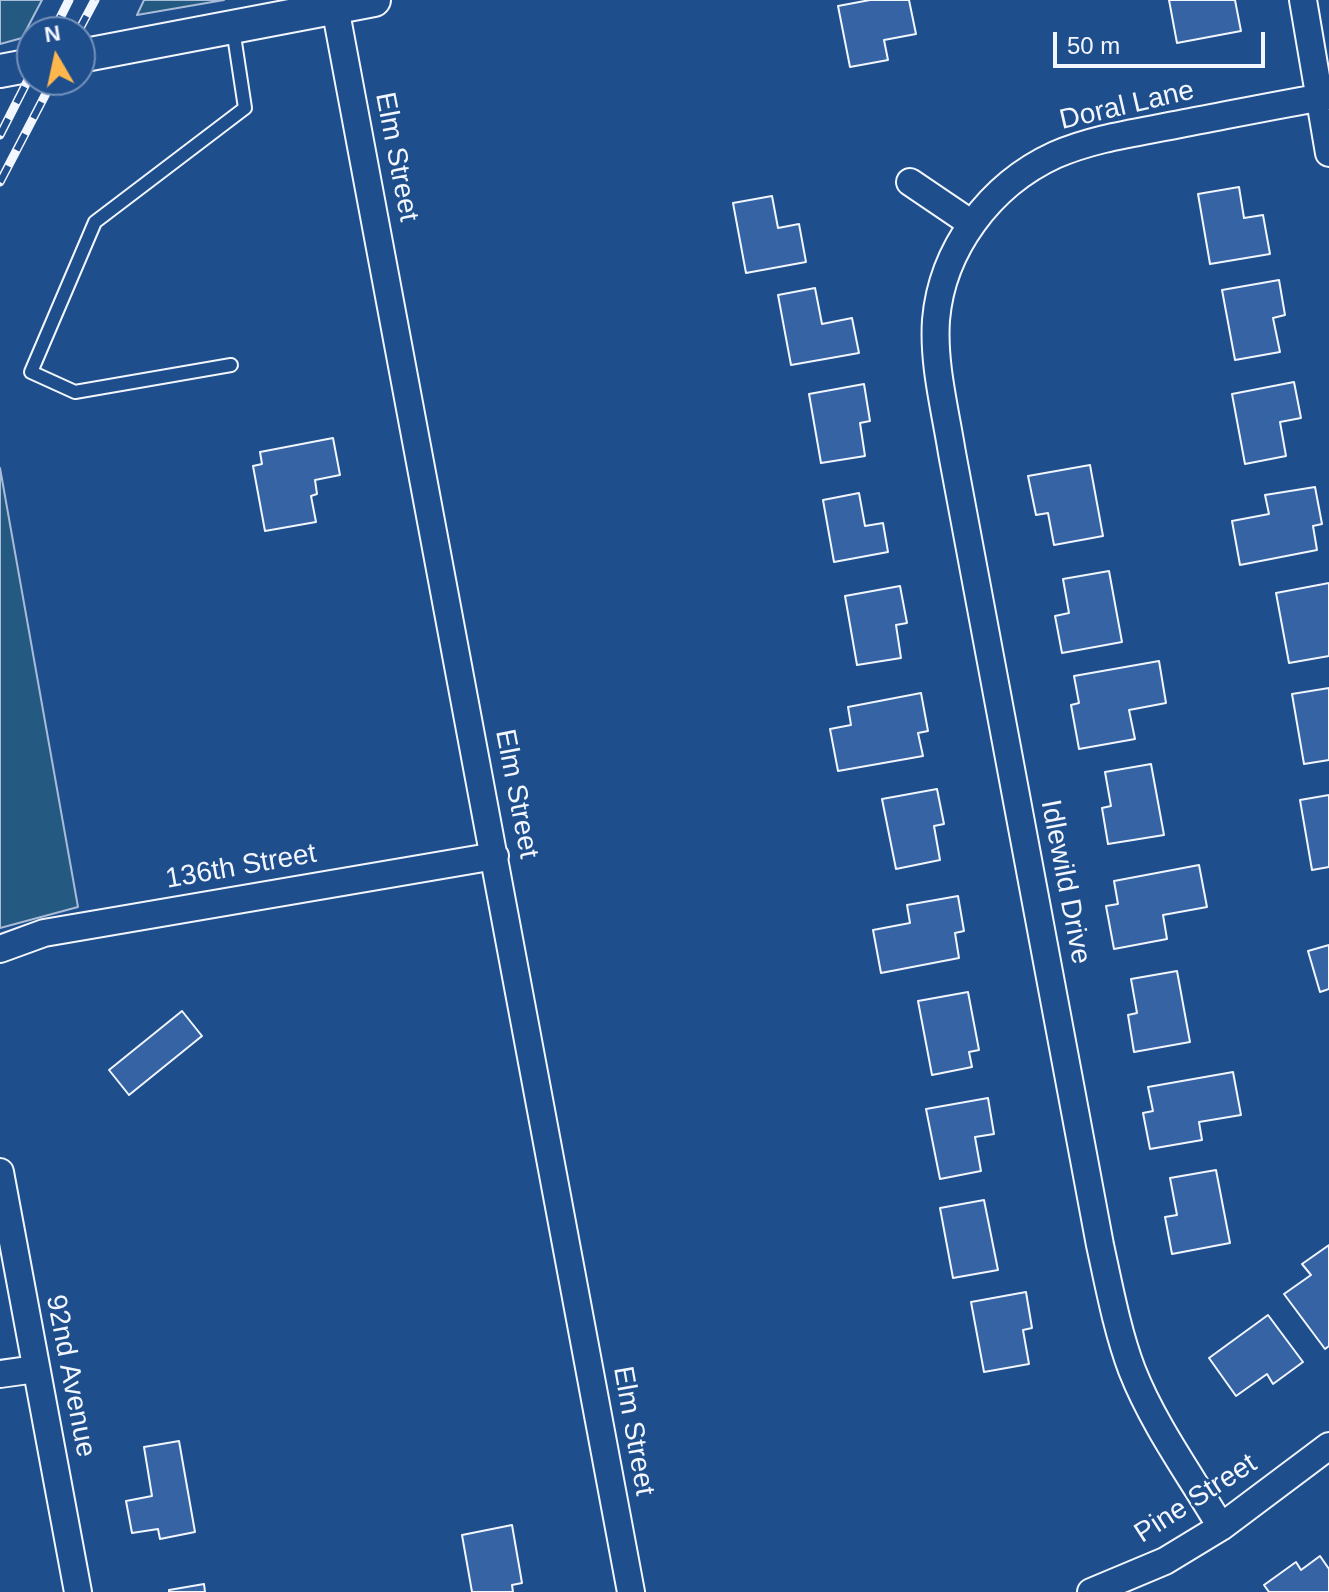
<!DOCTYPE html>
<html>
<head>
<meta charset="utf-8">
<style>
  body { margin:0 }
  #map { position:relative; width:1329px; height:1592px; overflow:hidden; background:#1f4e8c; font-family:Arial,sans-serif }
  canvas { display:block }
  .north { position:absolute; left:16px; top:16px; width:80px; height:80px; box-sizing:border-box; background:#1f4e8c; border:2px solid #7391ba; border-radius:50%; rotate:351deg; font-size:22px; font-weight:700; line-height:32px; text-align:center; color:#f2f6ff }
  .north::after { content:''; display:block; margin:auto; width:28px; height:36px; background:#ffb74d; clip-path:polygon(50% 0,100% 100%,50% 72%,0 100%) }
  .scale { position:absolute; left:1053px; top:32px; width:212px; height:36px; box-sizing:border-box; border:4px solid #f2f6ff; border-top:0; padding-left:10px; font-size:24px; line-height:28px; white-space:nowrap; color:#f2f6ff; -webkit-text-stroke:6px #1f4e8c; paint-order:stroke }
</style>
</head>
<body>
<div id="map">
<canvas width="1329" height="1592"></canvas>
<div class="north">N</div>
<div class="scale">50 m</div>
</div>
<script>
const context = document.querySelector('canvas').getContext('2d');
context.lineJoin = 'round';
function fill(path, color) { context.fillStyle = color; context.fill(path, 'evenodd'); }
function trace(path, color, width, dash) { context.strokeStyle = color; context.lineWidth = width; context.lineCap = dash ? 'butt' : 'round'; context.setLineDash(dash || []); context.stroke(path); }
function label(font, color, halo, rows, align = 'center') {
  context.font = font + ' Arial,sans-serif'; context.lineWidth = 6; context.setLineDash([]); context.textBaseline = 'middle'; context.strokeStyle = halo; context.fillStyle = color; for (const [text, x, y, turn = 0] of rows) {
    context.save(); context.translate(x, y); context.rotate((+turn || 0) * Math.PI / 180); context.textAlign = isNaN(turn) ? turn : align; if (halo) context.strokeText(text, 0, 0); context.fillText(text, 0, 0); context.restore();
  }
}
const green = new Path2D(`
  M0,0H42L22,38L0,44Z
  M144,0H224L137,15Z
  M0,468L78,907L0,928Z`);
fill(green, '#245a82');
trace(green, '#a8bbd7', 2);
const building = new Path2D(`
  M870,0H909L916,34L884,40L888,60L850,67L838,6Z
  M1169,0H1235L1241,31L1177,43Z
  M1239,187L1244,218L1263,215L1270,254L1210,264L1198,194Z
  M772,196L778,228L799,224L806,262L746,273L733,203Z
  M1279,280L1285,315L1273,318L1280,352L1235,360L1222,290Z
  M815,288L822,324L852,318L859,353L791,365L778,295Z
  M1294,382L1301,418L1280,422L1286,456L1245,464L1232,394Z
  M864,384L870,421L860,423L865,456L821,463L809,394Z
  M333,438L340,475L315,480L317,494L311,496L316,522L265,531L253,466L262,464L260,452Z
  M1090,465L1103,536L1054,545L1048,513L1036,515L1028,476Z
  M1315,487L1322,524L1313,526L1317,550L1240,565L1232,521L1269,514L1265,495Z
  M859,493L865,526L883,523L888,552L834,562L823,500Z
  M1109,571L1122,642L1062,653L1055,616L1069,613L1063,579Z
  M1329,583V656L1289,663L1276,593Z
  M900,586L907,623L896,625L901,658L857,665L845,596Z
  M1159,661L1166,703L1129,710L1135,739L1079,749L1071,705L1079,703L1074,676Z
  M1329,688V760L1304,764L1292,694Z
  M921,693L928,731L918,733L923,756L838,771L830,729L851,725L848,707Z
  M1151,764L1164,835L1108,844L1102,808L1111,806L1105,772Z
  M937,789L944,824L934,826L940,860L896,869L882,799Z
  M1329,795V867L1312,870L1300,800Z
  M1199,865L1207,907L1163,915L1167,939L1114,949L1106,906L1118,904L1114,881Z
  M958,896L964,931L955,933L959,958L881,973L873,930L910,923L907,905Z
  M1329,945V989L1320,992L1308,951Z
  M1177,971L1190,1042L1134,1052L1128,1015L1137,1013L1131,979Z
  M968,992L979,1050L969,1052L972,1067L932,1075L918,1001Z
  M182,1011L202,1036L129,1095L109,1070Z
  M1233,1072L1241,1115L1199,1122L1202,1140L1150,1149L1143,1113L1153,1111L1148,1087Z
  M988,1098L994,1134L975,1137L981,1171L940,1179L926,1109Z
  M1216,1170L1230,1243L1172,1254L1165,1217L1177,1215L1170,1178Z
  M984,1200L998,1270L953,1278L940,1208Z
  M1329,1245V1346L1325,1349L1284,1294L1311,1275L1302,1264Z
  M1026,1292L1032,1328L1023,1330L1029,1364L984,1372L971,1302Z
  M1268,1315L1303,1362L1273,1384L1267,1374L1236,1396L1209,1358Z
  M179,1441L195,1532L160,1539L158,1529L132,1533L126,1501L152,1496L144,1447Z
  M512,1525L522,1583L512,1585L513,1592H472L462,1535Z
  M1320,1556L1329,1569V1592H1269L1264,1585L1296,1562L1301,1570Z
  M204,1584L205,1592H169V1590Z`);
fill(building, '#3563a3');
trace(building, '#f2f6ff', 2);
const service = new Path2D(`
  M231,365L75,392L31,372L95,222L245,108L233,29`);
const minor = new Path2D(`
  M1303,0L1329,153
  M335,7L631,1592
  M910,182L972,224
  M0,949L44,933L495,856
  M0,1172L78,1592
  M0,1374L36,1369
  M1221,1527C1191,1476 1154,1426 1132,1370C1117,1330 1109,1286 1100,1245L952,453C945,409 933,364 936,320C942,249 990,185 1055,155C1096,137 1142,132 1185,123C1233,114 1281,104 1329,96
  M1091,1592L1165,1561L1221,1527L1329,1446`);
const tertiary = new Path2D(`
  M80,56L374,0
  M0,71L32,65`);
trace(service, '#f2f6ff', 16);
trace(minor, '#f2f6ff', 30);
trace(tertiary, '#f2f6ff', 36);
trace(service, '#1f4e8c', 12);
trace(minor, '#1f4e8c', 26);
trace(tertiary, '#1f4e8c', 32);
const rail = new Path2D(`
  M53,32L69,0
  M78,32L95,0
  M0,135L32,72
  M0,182L53,80`);
trace(rail, '#f2f6ff', 9);
trace(rail, '#1f4e8c', 6, [18]);
label('28px', '#f2f6ff', '#1f4e8c', [
  ["Doral Lane",1127,106,-13],
  ["Elm Street",396,157,79],
  ["Elm Street",516,794,79],
  ["136th Street",241,867,-10],
  ["Idlewild Drive",1065,882,79],
  ["92nd Avenue",70,1376,79],
  ["Elm Street",633,1431,80],
  ["Pine Street",1196,1499,-33]
]);
</script>
</body>
</html>
